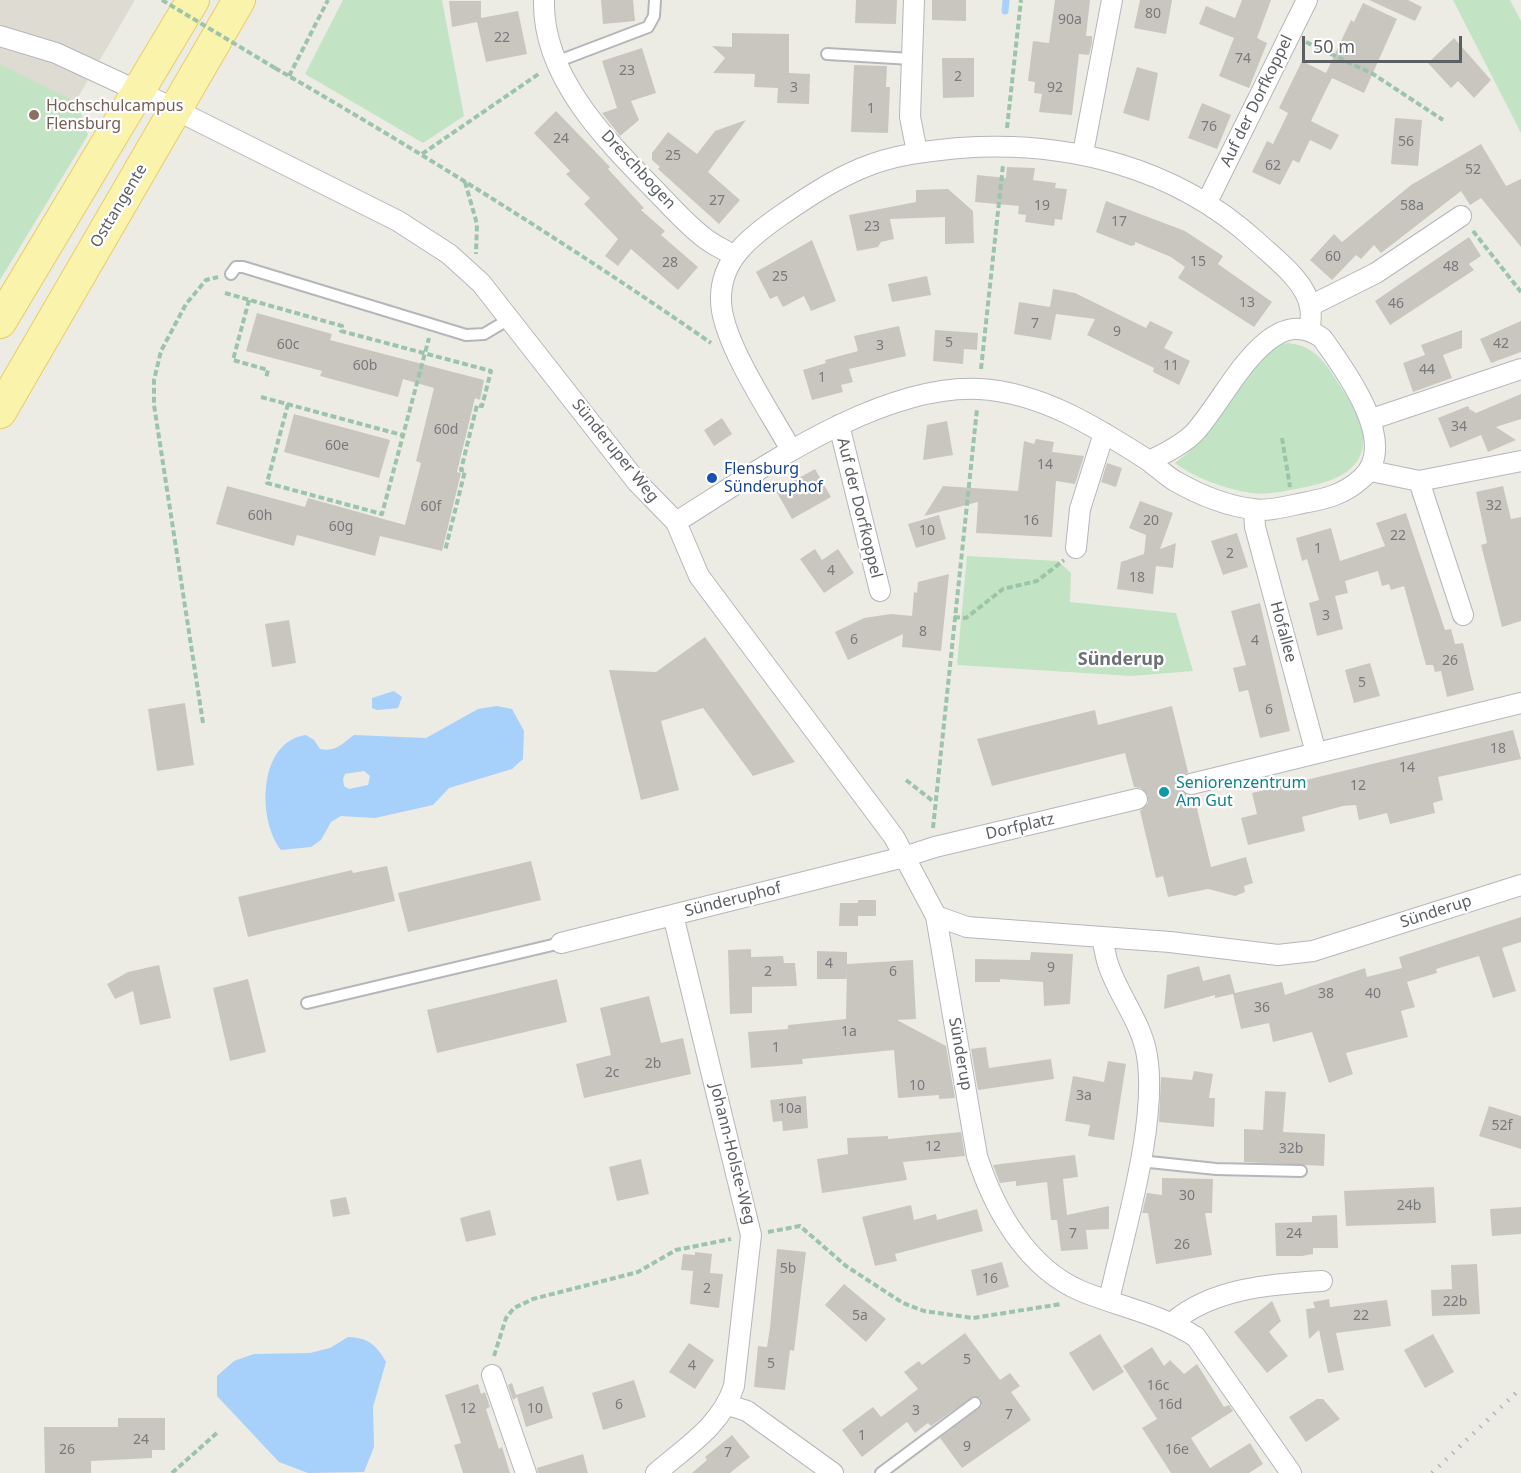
<!DOCTYPE html>
<html>
<head>
<meta charset="utf-8">
<style>
  body { margin:0 }
  #map { position:relative; width:1521px; height:1473px; overflow:hidden; background:#edece4; font-family:"Noto Sans",sans-serif }
  canvas { display:block }
  .scale { position:absolute; left:1302px; top:36px; width:160px; height:27px; box-sizing:border-box; border:3px solid #5c5f63; border-top:0; padding-left:8px; font-size:18px; line-height:21px; white-space:nowrap; color:#5c5f63; -webkit-text-stroke:4px #fff; paint-order:stroke }
</style>
</head>
<body>
<div id="map">
<canvas width="1521" height="1473"></canvas>
<div class="scale">50 m</div>
</div>
<script>
const context = document.querySelector('canvas').getContext('2d');
context.lineJoin = 'round';
function fill(path, color) { context.fillStyle = color; context.fill(path, 'evenodd'); }
function trace(path, color, width, dash) { context.strokeStyle = color; context.lineWidth = width; context.lineCap = dash ? 'butt' : 'round'; context.setLineDash(dash || []); context.stroke(path); }
function label(font, color, halo, rows, align = 'center') {
  context.font = font + ' "Noto Sans",sans-serif'; context.lineWidth = 4.5; context.setLineDash([]); context.textBaseline = 'middle'; context.strokeStyle = halo; context.fillStyle = color; for (const [text, x, y, turn = 0] of rows) {
    context.save(); context.translate(x, y); context.rotate((+turn || 0) * Math.PI / 180); context.textAlign = isNaN(turn) ? turn : align; if (halo) context.strokeText(text, 0, 0); context.fillText(text, 0, 0); context.restore();
  }
}
fill(new Path2D(`
  M0,0H135L0,230Z`), '#dddbd2');
fill(new Path2D(`
  M343,0H442L464,116L423,143L305,74Z
  M1453,0H1510L1521,21V133Z
  M0,64L78,103L88,135L0,280Z
  M1288,343C1315,346 1325,362 1338,383C1347,397 1361,415 1363,432C1368,474 1328,483 1296,489C1280,492 1261,496 1246,492C1223,488 1193,477 1175,463L1189,452L1264,356L1277,345Z
  M967,556L1058,561L1071,573L1070,602L1176,613L1193,671L1132,676L957,665Z`), '#c2e4c4');
fill(new Path2D(`
  M394,691L402,697L398,708L377,710L372,708V698Z
  M497,706L512,709L524,731L523,759L512,769L449,788L433,805L375,818L341,816L331,822L321,840L311,847L281,850C257,820 258,741 306,735L314,740L320,749C337,752 341,744 354,735L426,738L478,709ZM364,771L370,776L368,785L349,789L344,786L343,779L345,774Z
  M348,1337C368,1338 376,1344 386,1362L373,1407L374,1447L364,1472L308,1473L279,1462L217,1396V1376L234,1361L254,1354L310,1353L330,1348Z`), '#a7d0fa');
trace(new Path2D(`
  M1005,11L1006,0`), '#a7d0fa', 7);
fill(new Path2D(`
  M601,0H633L635,21L603,24Z
  M856,0H897L896,24L855,23Z
  M932,0H966V21L932,20Z
  M1055,0H1090L1086,36H1092V43L1089,55L1079,54L1072,115L1039,112L1042,94L1034,93L1035,82L1028,81L1033,41L1049,43Z
  M1140,0H1172L1166,34L1134,28Z
  M1242,0H1271L1257,38L1267,43L1249,88L1219,76L1234,38L1199,24L1206,6L1235,18Z
  M1369,0H1408L1422,7L1415,21Z
  M449,1H481V18L518,11L527,54L486,62L477,22L452,27Z
  M1363,3L1397,19L1364,93L1332,78L1321,100L1311,121L1339,135L1331,150L1310,140L1299,163L1293,160L1280,185L1252,172L1267,141L1273,144L1288,113L1279,108L1302,61L1326,73L1351,20L1354,22Z
  M732,33L789,34V73L810,74L809,104L777,103L778,88L754,87L755,74L713,73L725,58L712,46L732,47Z
  M1454,38L1491,80L1474,98L1458,81L1451,88L1428,63Z
  M642,48L656,93L631,101L639,120L620,136L602,113L617,108L602,61Z
  M942,58H974V97L943,98Z
  M854,65L887,66L886,87H890L888,133L851,132Z
  M1137,67L1158,73L1149,121L1123,113Z
  M1202,103L1231,115L1217,149L1188,138Z
  M556,111L610,167L608,169L644,208L641,210L665,231L661,235L698,267L678,290L631,249L618,266L605,256L618,239L584,204L590,198L566,174L570,171L534,133Z
  M1395,118L1422,120L1418,166L1391,164Z
  M746,120L708,172L740,200L719,224L658,169L660,167L652,160V153L668,132L697,154L715,131Z
  M1481,144L1506,186L1521,179V247L1481,198L1470,205L1461,191L1381,253L1374,245L1361,259L1356,255L1332,280L1310,260L1334,234L1342,242L1411,185Z
  M1007,167L1035,168L1033,180L1056,183L1055,188L1067,189L1062,220L1055,219L1054,226L1025,222L1026,215L1018,214L1019,206L975,202L977,175L1006,178Z
  M948,189L973,211L974,243L945,244V217L890,219L894,239L881,242L878,247L857,251L849,215L916,202V190Z
  M1106,201L1185,231L1223,256L1218,264L1272,302L1254,327L1178,278L1185,267L1171,257L1135,242V245L1131,246L1096,232Z
  M1469,237L1481,256L1469,264L1474,270L1390,325L1375,301Z
  M812,240L836,301L811,311L804,296L783,307L777,296L770,299L756,272Z
  M927,276L931,295L892,302L888,284Z
  M1053,289L1075,293L1146,328L1150,321L1173,332L1164,348L1190,361L1179,385L1153,372L1154,368L1087,335L1095,319L1056,314L1051,340L1014,334L1019,302L1050,307Z
  M257,313L332,334L330,340L484,380L480,400L475,398L457,472L461,473L442,551L380,536L375,556L297,535L294,546L216,524L227,486L305,507L308,498L405,525L421,463L416,461L434,388L403,379L398,397L320,376L322,371L246,351Z
  M1521,321V352L1491,363L1480,339Z
  M899,326L906,356L849,369L853,382L841,385L843,392L812,400L803,370L826,363L825,360L858,351L854,336Z
  M935,330L978,333L977,350L964,349L963,364L933,361Z
  M1462,330V348L1443,355L1452,378L1413,392L1403,363L1425,355L1421,345Z
  M1521,394V419L1496,427L1516,440L1488,452L1481,435L1450,448L1438,418L1468,406L1472,414L1470,409L1476,413Z
  M294,414L390,440L379,478L284,452Z
  M722,418L732,434L714,446L704,430Z
  M947,421L953,455L923,460L927,425Z
  M1036,439L1054,442L1052,452L1084,456L1075,484L1056,481L1052,537L976,533L978,502L924,516L943,486L1018,491L1024,441L1034,444Z
  M1107,463L1122,468L1116,487L1101,482Z
  M815,469L831,497L792,519L776,491Z
  M1503,486L1511,519L1521,517V621L1502,627L1481,545L1487,543L1476,492Z
  M1140,501L1173,513L1160,549L1176,543L1173,568L1156,566L1153,594L1117,589L1121,562L1144,554L1146,535L1129,528Z
  M1406,513L1445,630L1451,629L1455,644L1463,643L1474,690L1447,697L1441,671L1435,672L1433,665H1426L1404,586L1391,590L1389,584L1382,586L1378,571L1345,581L1348,593L1335,596L1343,629L1317,636L1309,603L1319,600L1307,559L1302,561L1296,538L1331,528L1340,561L1385,546L1376,523Z
  M939,515L946,539L916,548L908,524Z
  M1237,533L1248,567L1223,575L1211,541Z
  M815,549L822,560L838,549L854,573L824,593L800,559Z
  M949,574L941,651L902,647L903,634L848,660L835,632L864,618L891,614L912,616L914,592L917,593L918,582Z
  M1260,603L1290,731L1260,738L1248,690L1239,692L1233,668L1246,665L1231,611Z
  M289,620L296,663L272,667L265,624Z
  M705,637L795,762L753,776L703,708L661,721L679,790L641,800L609,670L656,672Z
  M1370,663L1380,696L1354,703L1345,670Z
  M185,703L194,765L157,771L148,709Z
  M1172,706L1188,772L1180,780V787L1187,795L1194,796L1211,867L1246,857L1253,883L1244,886L1245,892L1235,896L1208,889L1168,897L1163,876L1156,878L1140,811L1148,803V796L1141,788L1134,787L1125,753L992,786L977,739L1095,710L1098,725Z
  M1513,730L1521,759L1438,777L1443,800L1433,803L1435,813L1390,824L1387,813L1359,820L1356,805L1343,806L1302,817L1305,831L1248,845L1241,818L1257,814L1252,793Z
  M531,861L541,900L408,932L398,893Z
  M387,866L395,901L248,937L238,897L352,870L353,873Z
  M858,900H876V916H858V906V926H839L840,903H858Z
  M1521,917V942L1502,948L1516,991L1493,998L1479,956L1436,969L1437,973L1407,982L1415,1007L1401,1011L1408,1037L1346,1053L1353,1074L1329,1083L1312,1032L1273,1042L1269,1023L1241,1029L1233,994L1215,998V995L1164,1009L1167,975L1199,966L1203,981L1230,974L1235,993L1282,982L1285,995L1365,968L1367,977L1402,968L1399,957Z
  M751,949V957L783,956L784,963H795L797,986L752,987V1013L730,1014L728,950Z
  M817,951L847,952V979H817Z
  M1031,952L1073,954L1070,1004L1044,1006L1043,982L1000,979V982H975V959L1030,960Z
  M913,960L916,1019L897,1020L946,1046L955,1098L939,1099V1095L898,1098L894,1050L802,1059L803,1064L751,1068L748,1032L788,1029V1025L846,1019L847,964Z
  M159,965L171,1018L140,1025L133,991L115,999L107,984L128,972Z
  M248,979L266,1052L230,1061L213,988Z
  M557,979L567,1022L437,1053L427,1010Z
  M649,996L661,1043L683,1038L691,1074L584,1098L576,1064L611,1055L600,1008Z
  M986,1047L989,1068L1051,1059L1054,1079L978,1090L971,1049Z
  M1108,1061L1126,1064L1114,1140L1088,1136L1090,1125L1065,1121L1073,1076L1104,1082Z
  M1194,1071L1213,1074L1209,1098H1215L1214,1127L1159,1122L1161,1077L1192,1080Z
  M1265,1091L1286,1092L1283,1132L1325,1134L1324,1166L1244,1162V1129L1263,1130Z
  M806,1096L808,1128L783,1131L782,1121L773,1122L770,1100Z
  M1489,1106L1521,1116V1149L1479,1136Z
  M961,1132L965,1156L903,1162L907,1180L822,1193L817,1159L848,1154L847,1138L888,1136V1139Z
  M1075,1155L1078,1177L1063,1179L1067,1215L1109,1206V1229L1086,1230L1088,1249L1061,1251L1057,1220H1051L1047,1182L1016,1186V1181L1000,1183L993,1165Z
  M641,1159L649,1194L617,1201L609,1167Z
  M1162,1178L1213,1179L1212,1213H1205L1212,1255L1156,1264L1148,1213H1142L1147,1193L1162,1195Z
  M1434,1187L1436,1223L1346,1226L1344,1191Z
  M346,1197L350,1214L333,1217L330,1200Z
  M911,1205L914,1220L936,1214L937,1220L977,1209L983,1231L895,1254L897,1261L875,1266L862,1217Z
  M1521,1207V1234L1492,1236L1490,1209Z
  M490,1210L496,1235L466,1242L460,1218Z
  M1337,1215L1338,1248H1313V1254L1302,1256H1276L1275,1223L1312,1222V1216Z
  M777,1249L806,1252L794,1351L790,1350L785,1390L754,1387L758,1346L767,1347L770,1328Z
  M695,1252L712,1254L710,1273L723,1274L719,1308L690,1304L693,1271L681,1270L683,1254L695,1255Z
  M1002,1262L1009,1287L977,1296L971,1270Z
  M1477,1264L1480,1314L1432,1316L1431,1290L1452,1289L1451,1265Z
  M844,1284L886,1319L866,1342L825,1305Z
  M1329,1299L1330,1307L1387,1300L1391,1326L1336,1333L1344,1370L1328,1373L1319,1330L1309,1339L1306,1309L1315,1308L1313,1302Z
  M1272,1301L1281,1321L1269,1332L1288,1356L1267,1373L1234,1332Z
  M965,1333L1000,1380L1010,1373L1020,1386L1011,1392L1031,1420L962,1468L940,1438L982,1406L981,1398L974,1396L931,1426L928,1423L915,1433L907,1422L862,1457L842,1430L873,1407L881,1417L918,1389L904,1372L919,1361L922,1365Z
  M1100,1334L1124,1372L1093,1391L1069,1353Z
  M1433,1334L1454,1372L1425,1388L1404,1350Z
  M689,1343L714,1360L695,1389L669,1372Z
  M1152,1347L1164,1366L1170,1360L1184,1374L1197,1364L1224,1407L1229,1405L1233,1411L1191,1438L1210,1468L1250,1443L1263,1464L1249,1473H1171L1142,1428L1157,1419L1123,1366Z
  M634,1380L646,1417L603,1430L592,1393Z
  M512,1383L516,1395L543,1386L553,1418L526,1427L517,1397L513,1400L508,1385Z
  M478,1384L481,1394L485,1392L490,1407L486,1409L499,1449L502,1447L510,1473H463L454,1445L461,1443L445,1395Z
  M1317,1399H1323L1340,1419L1306,1442L1289,1417Z
  M118,1418H165V1450H152V1458L91,1461V1473H45L44,1427H118Z
  M732,1435L750,1457L730,1473H692L707,1460L705,1457Z
  M583,1454L588,1473H538L537,1468Z`), '#c9c6c0');
const lane = new Path2D(`
  M827,54L912,59
  M556,62L648,27L654,16L655,0
  M231,274L236,267H243L466,335L484,334L511,318
  M307,1003L561,943
  M1140,1161L1216,1169L1301,1171
  M881,1473L975,1403`);
const street = new Path2D(`
  M544,0C542,74 602,136 650,185C667,202 683,221 702,236C711,244 723,249 733,255
  M914,0L910,117L917,152
  M0,36L56,53L140,92L398,221L449,254L481,283L637,482L676,522L699,576L894,837L936,916L977,1156C994,1209 1027,1268 1081,1291C1120,1307 1160,1314 1196,1337L1291,1473
  M1083,153L1112,0
  M1207,202L1307,0
  M1310,306L1376,273L1461,216
  M1372,419L1521,369
  M839,425L880,591
  M791,450C771,413 721,341 721,300C720,260 750,237 780,216C806,198 833,180 862,168C893,155 926,151 959,148C1067,140 1175,167 1256,241C1274,258 1306,281 1310,307C1312,314 1310,322 1310,329
  M1371,471L1419,481L1521,461
  M1419,481L1463,615
  M1254,510L1255,527L1316,753
  M676,522C758,471 879,384 979,389C1040,392 1096,427 1146,459C1156,466 1165,475 1175,481C1198,494 1227,506 1253,509C1267,512 1288,506 1303,503C1325,499 1343,495 1361,479C1401,445 1345,370 1322,338C1267,297 1223,406 1192,435C1180,446 1164,454 1149,461
  M1076,548L1080,509L1104,433
  M1191,784L1521,703
  M936,916L967,927L1170,942L1278,955L1313,951L1521,885
  M1102,937C1104,945 1105,955 1108,964C1118,995 1142,1023 1147,1056C1158,1123 1124,1232 1109,1300
  M561,943L904,857L935,847L1137,799
  M1173,1322C1213,1288 1272,1284 1322,1281
  M492,1375L526,1473
  M728,1405L747,1411L833,1473
  M656,1473C686,1447 722,1425 734,1386L751,1235L673,915`);
const primary = new Path2D(`
  M0,322L193,0
  M0,412L239,0`);
trace(lane, '#b4b6ba', 14);
trace(street, '#b4b6ba', 22);
trace(primary, '#e9cd62', 34);
trace(new Path2D(`
  M1306,42L1373,74L1443,120
  M275,68C424,154 570,245 711,343
  M289,76L328,0
  M1007,128L1021,0
  M422,154L540,73
  M465,182L477,224L476,254
  M1473,231L1521,292
  M225,293L342,326L341,331L491,371L482,406L477,405L461,470L465,471L445,551
  M249,300L233,360L268,370L266,378
  M981,369L1003,165
  M261,397L402,435
  M288,404L267,483L382,514L429,338
  M1282,438L1290,487
  M954,617L966,618L1003,589L1037,581L1064,560
  M203,723L154,405V380L161,351L186,304L206,280L218,277
  M906,780L934,802
  M933,828L977,409
  M768,1232L800,1226L846,1266L903,1303L924,1311L973,1318L1061,1304
  M494,1356L506,1318L514,1308L533,1299L638,1272L676,1250L731,1239
  M172,1473L218,1432`), '#9cc4aa', 4, [6, 3]);
trace(lane, '#fff', 10);
trace(street, '#fff', 20);
trace(primary, '#faf3ac', 32);
trace(new Path2D(`
  M1432,1473L1521,1388`), '#b4b5b5', 4.5, [1.5, 8]);
trace(new Path2D(`
  M162,0L275,68`), '#9cc4aa', 4, [6, 3]);
for (const [x, y, r, color] of [
  [34,115,6,"#8d6e63"],
  [712,478,6,"#1a4fb4"],
  [1164,792,6,"#0f9aa8"]
]) { const dot = new Path2D(); dot.arc(x, y, r, 0, 2 * Math.PI); context.fillStyle = color; context.fill(dot); trace(dot, '#fff', 2); }
label('14px', '#77797a', null, [
  ["80",1153,14],
  ["90a",1070,20],
  ["22",502,38],
  ["74",1243,59],
  ["23",627,71],
  ["2",958,77],
  ["3",794,88],
  ["92",1055,88],
  ["1",871,109],
  ["76",1209,127],
  ["24",561,139],
  ["56",1406,142],
  ["25",673,156],
  ["62",1273,166],
  ["52",1473,170],
  ["27",717,201],
  ["19",1042,206],
  ["58a",1412,206],
  ["17",1119,222],
  ["23",872,227],
  ["60",1333,257],
  ["15",1198,262],
  ["28",670,263],
  ["48",1451,267],
  ["25",780,277],
  ["13",1247,303],
  ["46",1396,304],
  ["7",1035,324],
  ["9",1117,332],
  ["5",949,343],
  ["42",1501,344],
  ["60c",288,345],
  ["3",880,346],
  ["60b",365,366],
  ["11",1171,366],
  ["44",1427,370],
  ["1",822,378],
  ["34",1459,427],
  ["60d",446,430],
  ["60e",337,446],
  ["14",1045,465],
  ["32",1494,506],
  ["60f",431,507],
  ["60h",260,516],
  ["16",1031,521],
  ["20",1151,521],
  ["60g",341,527],
  ["10",927,531],
  ["22",1398,536],
  ["1",1318,549],
  ["2",1230,554],
  ["4",831,571],
  ["18",1137,578],
  ["3",1326,616],
  ["8",923,632],
  ["6",854,640],
  ["4",1255,641],
  ["26",1450,661],
  ["5",1362,683],
  ["6",1269,710],
  ["18",1498,749],
  ["14",1407,768],
  ["12",1358,786],
  ["4",829,964],
  ["9",1051,968],
  ["2",768,972],
  ["6",893,972],
  ["38",1326,994],
  ["40",1373,994],
  ["36",1262,1008],
  ["1a",849,1032],
  ["1",776,1048],
  ["2b",653,1064],
  ["2c",612,1073],
  ["10",917,1086],
  ["3a",1084,1096],
  ["10a",790,1109],
  ["52f",1502,1126],
  ["12",933,1147],
  ["32b",1291,1149],
  ["30",1187,1196],
  ["24b",1409,1206],
  ["7",1073,1234],
  ["24",1294,1234],
  ["26",1182,1245],
  ["5b",788,1269],
  ["16",990,1279],
  ["2",707,1289],
  ["22b",1455,1302],
  ["5a",860,1316],
  ["22",1361,1316],
  ["5",967,1360],
  ["5",771,1364],
  ["4",692,1366],
  ["16c",1158,1386],
  ["6",619,1405],
  ["16d",1170,1405],
  ["12",468,1409],
  ["10",535,1409],
  ["3",916,1411],
  ["7",1009,1415],
  ["1",862,1436],
  ["24",141,1440],
  ["9",967,1447],
  ["26",67,1450],
  ["16e",1177,1450],
  ["7",728,1453]
]);
label('16px', '#5c5f63', '#fff', [
  ["Auf der Dorfkoppel",1257,101,-64],
  ["Dreschbogen",638,170,47],
  ["Osttangente",119,206,-59],
  ["Sünderuper Weg",615,451,51],
  ["Auf der Dorfkoppel",859,508,76],
  ["Hofallee",1283,632,75],
  ["Dorfplatz",1020,827,-13],
  ["Sünderuphof",733,900,-14],
  ["Sünderup",1436,912,-18],
  ["Sünderup",960,1054,80],
  ["Johann-Holste-Weg",732,1154,76]
]);
label('16px', '#785e54', '#fff', [
  ["Hochschulcampus",46,106],
  ["Flensburg",46,124]
], 'left');
label('16px', '#164399', '#fff', [
  ["Flensburg",724,469],
  ["Sünderuphof",724,487]
], 'left');
label('16px', '#0d838f', '#fff', [
  ["Seniorenzentrum",1176,783],
  ["Am Gut",1176,801]
], 'left');
label('bold 18px', '#6d7075', '#fff', [
  ["Sünderup",1121,660]
]);
</script>
</body>
</html>
